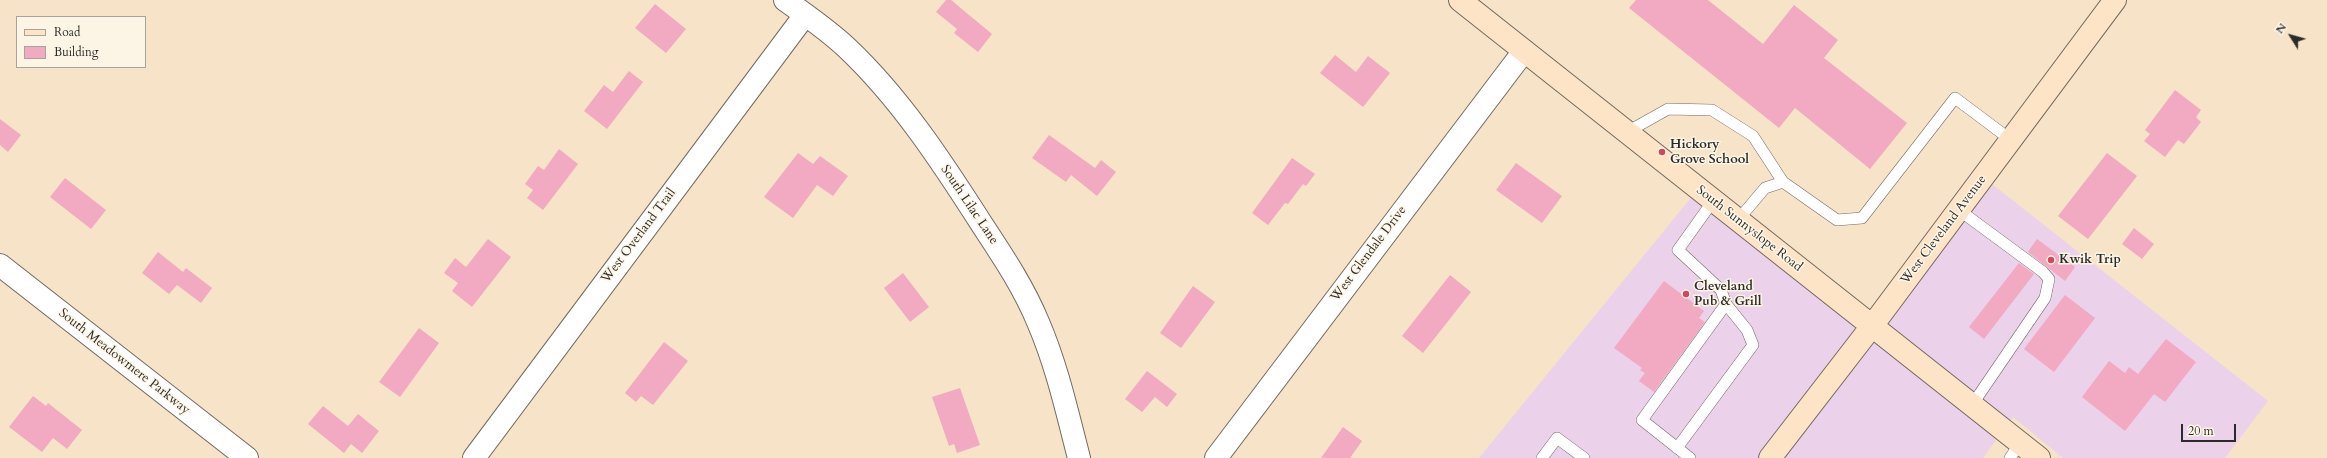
<!DOCTYPE html>
<html>
<head>
<meta charset="utf-8">
<style>
  body { margin:0 }
  #map { position:relative; width:2327px; height:458px; overflow:hidden; background:#f6e3c8; font-family:Cardo,serif }
  canvas { display:block }
  .legend { position:absolute; left:16px; top:16px; width:130px; height:52px; box-sizing:border-box; background:#fcf5e5; border:1px solid #a8a49b; margin:0; padding:5px 7px; list-style:none; font-size:12px; color:#2b2b2b }
  .legend li { display:flex; align-items:center; gap:8px; height:20px }
  .legend b { width:20px; border:1px solid #a8a49b }
  .north { position:absolute; left:2271px; top:16px; width:40px; height:40px; -webkit-text-stroke:3px #fcf5e5; paint-order:stroke; rotate:307deg; font-size:11px; font-weight:700; line-height:16px; text-align:center; color:#2b2b2b }
  .north::after { content:''; display:block; margin:auto; width:14px; height:18px; background:#2b2b2b; clip-path:polygon(50% 0,100% 100%,50% 72%,0 100%) }
  .scale { position:absolute; left:2181px; top:424px; width:55px; height:18px; box-sizing:border-box; border:2px solid #2b2b2b; border-top:0; padding-left:5px; font-size:12px; line-height:14px; white-space:nowrap; color:#2b2b2b; -webkit-text-stroke:3px #fcf5e5; paint-order:stroke }
</style>
</head>
<body>
<div id="map">
<canvas width="2327" height="458"></canvas>
<ul class="legend">
<li><b style="height:5px;background:#fee4c6"></b>Road</li>
<li><b style="height:11px;background:#f1aac1"></b>Building</li>
</ul>
<div class="north">N</div>
<div class="scale">20 m</div>
</div>
<script>
const context = document.querySelector('canvas').getContext('2d');
context.lineJoin = 'round';
function fill(path, color) { context.fillStyle = color; context.fill(path, 'evenodd'); }
function trace(path, color, width, dash) { context.strokeStyle = color; context.lineWidth = width; context.lineCap = dash ? 'butt' : 'round'; context.setLineDash(dash || []); context.stroke(path); }
function label(font, color, halo, rows, align = 'center') {
  context.font = font + ' Cardo,serif'; context.lineWidth = 3; context.setLineDash([]); context.textBaseline = 'middle'; context.strokeStyle = halo; context.fillStyle = color; for (const [text, x, y, turn = 0] of rows) {
    context.save(); context.translate(x, y); context.rotate((+turn || 0) * Math.PI / 180); context.textAlign = isNaN(turn) ? turn : align; if (halo) context.strokeText(text, 0, 0); context.fillText(text, 0, 0); context.restore();
  }
}
fill(new Path2D(`
  M1983,177L2268,401L2225,458H2063L2013,417L1983,458H1479L1698,189L1872,326Z`), '#ecd1ea');
fill(new Path2D(`
  M946,0H951L992,34L978,52L954,33L957,29L936,12Z
  M1636,0H1708L1763,44L1794,5L1838,40L1824,58L1907,123L1870,169L1795,108L1779,128L1629,8Z
  M655,4L686,29L666,53L635,28Z
  M1335,55L1356,72L1368,56L1390,73L1363,107L1320,73Z
  M629,71L643,82L607,129L584,111L604,85L613,92Z
  M2175,90L2201,110L2196,117L2201,122L2184,144L2178,140L2165,157L2144,141L2150,134L2145,130Z
  M0,119L21,135L8,152L0,145Z
  M1049,135L1095,168L1101,160L1116,172L1097,196L1071,175L1066,182L1032,158Z
  M559,149L578,164L543,210L527,198L533,190L525,184L538,166L544,170Z
  M798,153L813,164L820,156L848,176L833,196L817,185L793,218L764,197Z
  M2107,153L2137,176L2088,239L2058,216Z
  M1292,158L1315,174L1306,186L1303,184L1288,204L1285,203L1268,225L1252,213Z
  M1516,163L1562,196L1542,223L1496,190Z
  M65,178L106,210L91,229L50,197Z
  M2134,228L2154,244L2142,259L2122,244Z
  M488,239L511,257L472,307L452,291L458,283L444,273L455,258L466,267Z
  M2037,239L2075,267L2065,281L2028,252Z
  M158,252L183,272L186,268L212,288L201,303L177,285L169,294L142,273Z
  M2019,263L2034,274L1984,339L1969,327Z
  M903,273L929,307L910,322L884,288Z
  M1450,275L1471,292L1423,353L1402,336Z
  M1664,281L1704,311L1699,318L1705,322L1654,392L1639,381L1645,373L1640,370L1642,368L1614,348Z
  M1193,286L1215,302L1181,348L1160,333Z
  M2065,295L2095,318L2054,372L2024,349Z
  M419,328L439,343L400,397L379,382Z
  M2166,339L2196,362L2165,402L2154,394L2125,431L2082,397L2109,361L2125,373L2129,367L2138,374Z
  M664,342L688,361L653,405L641,396L636,402L625,393Z
  M1147,371L1177,394L1167,407L1155,397L1142,412L1125,399Z
  M960,388L980,445L957,453L954,444L949,446L932,397Z
  M33,396L46,406L48,403L82,430L67,449L53,438L42,452L9,427Z
  M323,406L348,426L358,414L379,431L362,453L351,444L344,453L308,424Z
  M1343,427L1362,441L1350,458H1321Z`), '#f1aac1');
const lane = new Path2D(`
  M1627,132L1668,109L1712,110L1753,136L1783,182
  M1959,210L2043,272L2049,279L2045,298L1972,405
  M1738,220L1765,188L1783,182L1837,220L1862,218L1955,98L2011,140
  M1677,448L1753,345L1747,330L1726,304L1721,290L1678,250L1713,201
  M1542,458L1557,438L1584,458
  M1690,458L1642,420L1726,304
  M2010,458L2020,443`);
const street = new Path2D(`
  M785,0C806,15 828,30 847,48C900,98 942,162 981,223C1002,255 1023,286 1038,322C1057,366 1067,412 1079,458
  M0,265L247,458
  M474,458L805,15
  M1216,458L1524,51`);
const secondary = new Path2D(`
  M1460,0L2039,458
  M1770,458L1872,326L2115,0`);
trace(lane, '#726b62', 12);
trace(street, '#726b62', 24);
trace(secondary, '#726b62', 24);
trace(lane, '#fff', 11);
trace(street, '#fff', 22);
trace(secondary, '#fee4c6', 22);
for (const [x, y, r, color] of [
  [1662,152,4,"#d1495b"],
  [2051,260,4,"#d1495b"],
  [1686,294,4,"#d1495b"]
]) { const dot = new Path2D(); dot.arc(x, y, r, 0, 2 * Math.PI); context.fillStyle = color; context.fill(dot); trace(dot, '#fcf5e5', 1.5); }
label('bold 13px', '#2b2b2b', '#fcf5e5', [
  ["Hickory",1670,145],
  ["Grove School",1670,160],
  ["Kwik Trip",2059,260],
  ["Cleveland",1694,287],
  ["Pub & Grill",1694,302]
], 'left');
label('13px', '#2b2b2b', '#fcf5e5', [
  ["South Lilac Lane",969,205,56],
  ["South Sunnyslope Road",1749,229,38],
  ["West Cleveland Avenue",1944,230,-53],
  ["West Overland Trail",639,236,-53],
  ["West Glendale Drive",1369,254,-53],
  ["South Meadowmere Parkway",124,362,38]
]);
</script>
</body>
</html>
